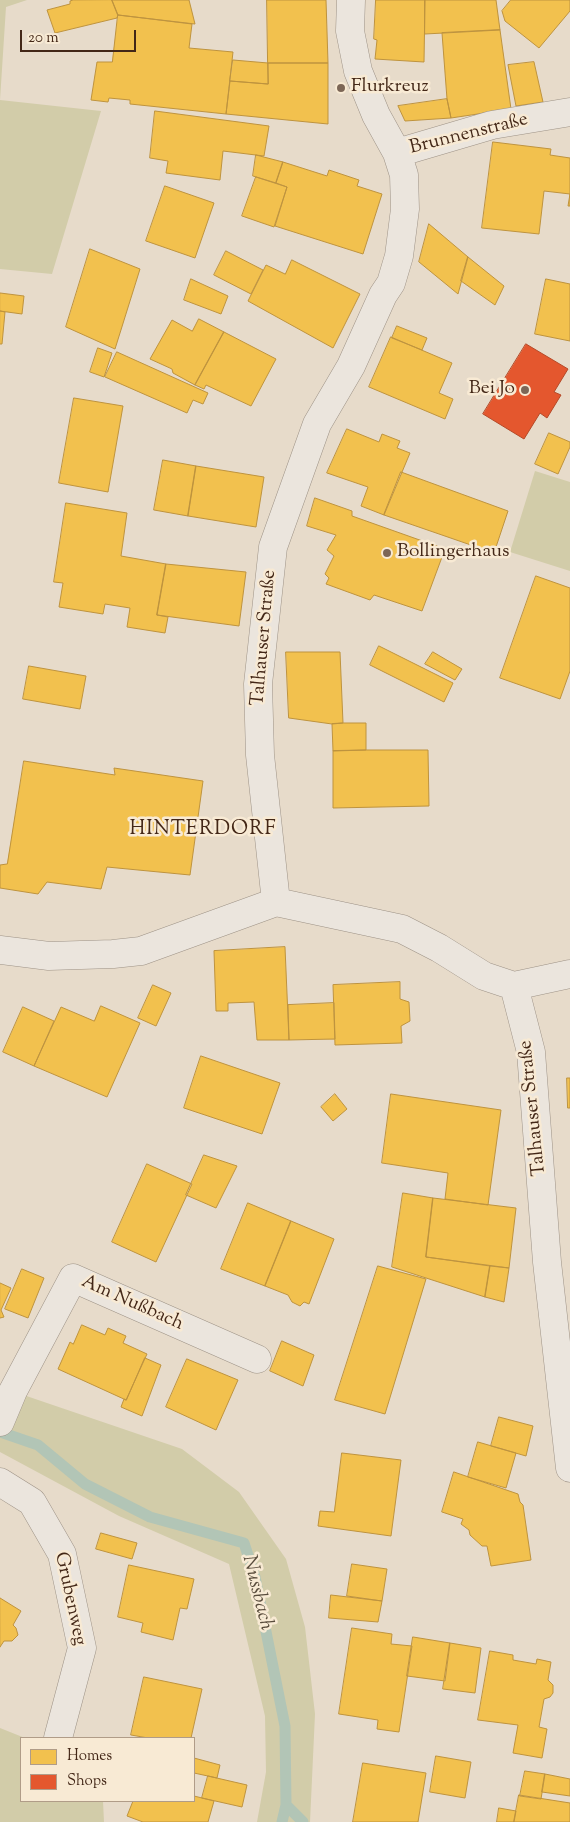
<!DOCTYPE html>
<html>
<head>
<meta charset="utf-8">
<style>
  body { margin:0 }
  #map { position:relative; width:570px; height:1822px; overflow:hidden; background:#e7dbca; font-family:"Sorts Mill Goudy",serif }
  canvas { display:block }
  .legend { position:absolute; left:20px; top:1737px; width:175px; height:65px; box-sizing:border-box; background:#f8ead4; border:1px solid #b09c88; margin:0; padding:6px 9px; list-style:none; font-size:15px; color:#432717 }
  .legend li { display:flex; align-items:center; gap:10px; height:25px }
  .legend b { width:25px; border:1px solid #b09c88 }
  .scale { position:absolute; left:20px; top:30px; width:116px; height:22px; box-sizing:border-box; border:2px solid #432717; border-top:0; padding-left:6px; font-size:15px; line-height:18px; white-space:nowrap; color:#432717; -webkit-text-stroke:4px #f8ead4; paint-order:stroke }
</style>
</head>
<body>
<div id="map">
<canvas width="570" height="1822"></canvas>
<ul class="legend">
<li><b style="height:14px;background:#f2c14e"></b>Homes</li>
<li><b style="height:14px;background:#e4572e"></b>Shops</li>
</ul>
<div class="scale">20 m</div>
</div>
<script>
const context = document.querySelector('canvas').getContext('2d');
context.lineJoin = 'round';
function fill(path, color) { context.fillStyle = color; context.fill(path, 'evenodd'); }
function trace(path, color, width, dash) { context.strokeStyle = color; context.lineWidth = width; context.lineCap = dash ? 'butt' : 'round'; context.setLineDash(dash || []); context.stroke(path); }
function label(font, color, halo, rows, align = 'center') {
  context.font = font + ' "Sorts Mill Goudy",serif'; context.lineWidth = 5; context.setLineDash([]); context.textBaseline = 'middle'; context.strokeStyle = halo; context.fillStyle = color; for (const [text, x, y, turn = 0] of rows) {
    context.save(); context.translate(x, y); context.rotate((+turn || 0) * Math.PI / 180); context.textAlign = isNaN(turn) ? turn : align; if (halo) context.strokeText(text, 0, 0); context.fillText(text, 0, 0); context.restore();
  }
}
fill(new Path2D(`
  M0,0H27L6,7L0,100L101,111L52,274L0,269Z
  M535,471L570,482V571L510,552Z
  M0,1387L182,1449L239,1492L286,1559L305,1627L315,1714L310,1822H257L266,1772L265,1716L229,1564L119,1516L0,1452Z
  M0,1728L25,1738H21V1801H103L104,1822H0Z`), '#d2cca9');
const homes = new Path2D(`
  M112,0H189L195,24L118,15Z
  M112,0L118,15L117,18L55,33L47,10L70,4V1L73,0Z
  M267,0H326L328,63H268Z
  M376,0H425L424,62L375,59L377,40L374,39Z
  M425,0H496L500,30L425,34Z
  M511,0H570V11L539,48L505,21L502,11Z
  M118,15L192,24L189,48L233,52L226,114L130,104V100L109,98L108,102L91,100L97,62H112Z
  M500,30L511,109L451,118L447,99L442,33Z
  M233,60L268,63V84L230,81Z
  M534,62L543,102L516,106L508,65Z
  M268,63H328V124L226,114L230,81L268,84Z
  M447,99L451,118L405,121L398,106Z
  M155,111L269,126L264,156L223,151L220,180L166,173L168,161L150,158Z
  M493,142L551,149L550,155L570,158V206H568L570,194L544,191L539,234L482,228Z
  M256,155L283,162L276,183L253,176Z
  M283,162L327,176L329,170L359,180L357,186L382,194L363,254L275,226L287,187L276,183Z
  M256,177L287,187L274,227L242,216Z
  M165,186L214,203L195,258L146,241Z
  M429,224L468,257L458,294L419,262Z
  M90,249L140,269L115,349L66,327Z
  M226,251L263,270L251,294L214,275Z
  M468,257L504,286L495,305L461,281Z
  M292,260L360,294L333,348L248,301L266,265L285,274Z
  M191,279L228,296L221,314L184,300Z
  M546,279L570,284V341L535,334Z
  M0,293L24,296L22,314L0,311Z
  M0,311L5,312L2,344H0Z
  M199,319L224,332L195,385L173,373L172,369L150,359L172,320L192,331Z
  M397,326L427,338L422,350L392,338Z
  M224,332L276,359L251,406L206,385L204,389L195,385Z
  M391,337L452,363L439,393L453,399L445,419L369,387Z
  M98,348L112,353L104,377L90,372Z
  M117,352L208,393L203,404L193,400L187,413L105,377Z
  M74,398L123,406L108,492L59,483Z
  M347,429L379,442L382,434L400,441L397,448L410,453L384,515L361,506L368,487L327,473Z
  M549,433L570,442V447L558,474L535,464Z
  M163,460L196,466L188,516L154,510Z
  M196,466L264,477L256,527L188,516Z
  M401,472L508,511L494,553L384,515Z
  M315,498L352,511V516L445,549L422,611L374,595L370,600L326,584L329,578L325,574L334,556L327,550L336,535L307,526Z
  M66,503L127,513L121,556L166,564L157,615L168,617L165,633L127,627L130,608L105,604L103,614L59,607L63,583L54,582Z
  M166,564L246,572L239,626L157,615Z
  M536,576L570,588V671L560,699L500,678Z
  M379,646L453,683L444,702L370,665Z
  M286,652H340L343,723L332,724L289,718Z
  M433,652L462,669L455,680L425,664Z
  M29,666L86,676L80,709L23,699Z
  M343,723H366V750L333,751L332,724Z
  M366,750H428L429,806L333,808V751Z
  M24,761L115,775L114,768L203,781L190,875L107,867L101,889L47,882L38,894L0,888V865L7,864Z
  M285,947L289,1040H257L254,1002L228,1003V1011H216L214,951Z
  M400,982V999L409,1002L410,1021L401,1026L402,1043L335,1045L333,985Z
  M153,985L171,993L156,1026L138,1018Z
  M334,1003L335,1039L289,1040L288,1005Z
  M101,1006L140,1023L107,1097L34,1066L61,1007L94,1021Z
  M23,1007L54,1021L34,1066L3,1052Z
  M201,1056L280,1083L262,1134L184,1108Z
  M567,1078H570V1108H568Z
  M335,1094L347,1109L333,1121L321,1107Z
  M391,1094L501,1110L488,1205L445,1199L448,1173L382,1163Z
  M204,1155L237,1166L216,1208L186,1195Z
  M147,1164L192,1184L156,1262L112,1242Z
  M403,1193L433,1198L426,1257L490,1266L485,1297L392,1267Z
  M433,1198L516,1208L509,1268L426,1257Z
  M248,1203L291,1221L265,1286L221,1269Z
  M291,1221L334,1239L309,1304L304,1302L300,1306L292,1302L288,1295L265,1286Z
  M378,1266L426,1279L385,1414L335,1400Z
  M490,1266L509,1268L504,1302L485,1297Z
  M22,1269L44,1278L28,1318L5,1309Z
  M0,1283L11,1288L1,1310L4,1317L0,1318Z
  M82,1325L105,1335L108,1328L126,1336L123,1343L147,1354L126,1400L58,1369L70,1342L73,1344Z
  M282,1341L314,1355L303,1386L270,1371Z
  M145,1358L161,1365L142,1416L121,1407L124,1399L126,1400Z
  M187,1359L238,1380L216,1430L166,1407Z
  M499,1417L533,1426L526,1456L491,1446Z
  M478,1442L516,1453L506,1488L468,1477Z
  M342,1453L401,1460L391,1536L318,1526L320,1511L334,1512Z
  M454,1472L518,1494L520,1502L523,1505L531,1560L491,1566L487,1546H482L470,1535L469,1530L461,1524L463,1519L442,1512Z
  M101,1533L137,1543L132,1559L96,1549Z
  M352,1564L387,1569L382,1601L347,1596Z
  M129,1565L194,1579L187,1609L180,1608L173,1640L141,1632L143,1623L118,1617Z
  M331,1595L382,1601L378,1622L329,1618Z
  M0,1598L21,1611L13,1625L16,1628L18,1635L12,1641H4L0,1647Z
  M352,1628L392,1634L391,1644L412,1646L399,1732L377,1729L378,1720L339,1714Z
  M413,1637L450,1643L445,1681L407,1676Z
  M450,1643L481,1648L475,1693L443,1689Z
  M490,1651L513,1655V1660L536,1664L537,1659L551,1662L548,1680L553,1685V1693L550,1697L544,1699L539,1727L547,1729L542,1758L513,1753L518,1725L478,1720Z
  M144,1677L202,1689L191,1738H148L131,1735Z
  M436,1756L471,1762L465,1798L430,1792Z
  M194,1758L220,1765L217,1778L194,1773Z
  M363,1763L426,1773L418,1822H353Z
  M525,1771L545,1774L541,1799L520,1796Z
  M545,1774L570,1779V1796L542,1792Z
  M208,1776L247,1785L242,1807L202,1798Z
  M519,1795L570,1803V1822H514Z
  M194,1796L214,1801L208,1822H143L127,1816L133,1801H194Z
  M499,1808L516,1811L514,1822H497Z`);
fill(homes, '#f2c14e');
trace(homes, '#be933e', 1);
const shops = new Path2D(`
  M526,344L568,369L554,392L561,395L547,418L540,413L524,439L483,414Z`);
fill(shops, '#e4572e');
trace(shops, '#b44927', 1);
trace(new Path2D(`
  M0,1432L38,1445L85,1484L150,1517L244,1543L255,1577L285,1726L286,1805L282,1822
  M286,1805L303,1822`), '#b2c5b6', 11);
const minor = new Path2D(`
  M397,153L492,125L570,112
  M276,902L260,755L258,684L273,547L317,424L351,366L383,295L391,283L399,256L405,209L404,175L397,153L376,115L358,71L350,31L351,0
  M276,902L402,929L439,948L484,976L514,986L570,974
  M0,950L49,956L113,954L141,951L276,902
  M514,986L531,1052L547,1262L570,1468
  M0,1422L13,1391L73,1278L257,1359
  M0,1482L32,1502L62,1554L82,1648L58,1738`);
trace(minor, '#9d9286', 29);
trace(minor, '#ebe5dd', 28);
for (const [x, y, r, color] of [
  [341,88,5,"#7c6656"],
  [525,390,5,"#7c6656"],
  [387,553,5,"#7c6656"]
]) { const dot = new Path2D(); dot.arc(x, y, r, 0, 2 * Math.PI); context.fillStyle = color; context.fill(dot); trace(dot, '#f8ead4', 2); }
label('19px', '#432717', '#f8ead4', [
  ["Flurkreuz",351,88],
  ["Bei Jo",515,390,"right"],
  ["Bollingerhaus",397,553]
], 'left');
label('19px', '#432717', '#f8ead4', [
  ["Brunnenstraße",469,135,-14],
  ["Talhauser Straße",265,638,-85],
  ["Talhauser Straße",534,1108,-96],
  ["Am Nußbach",132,1304,24],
  ["Grubenweg",69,1599,78]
]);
context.letterSpacing = '1px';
label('20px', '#432717', '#f8ead4', [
  ["HINTERDORF",203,831]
]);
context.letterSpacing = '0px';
label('italic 20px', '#594c3c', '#f8ead4', [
  ["Nussbach",256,1593,76]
]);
</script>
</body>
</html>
